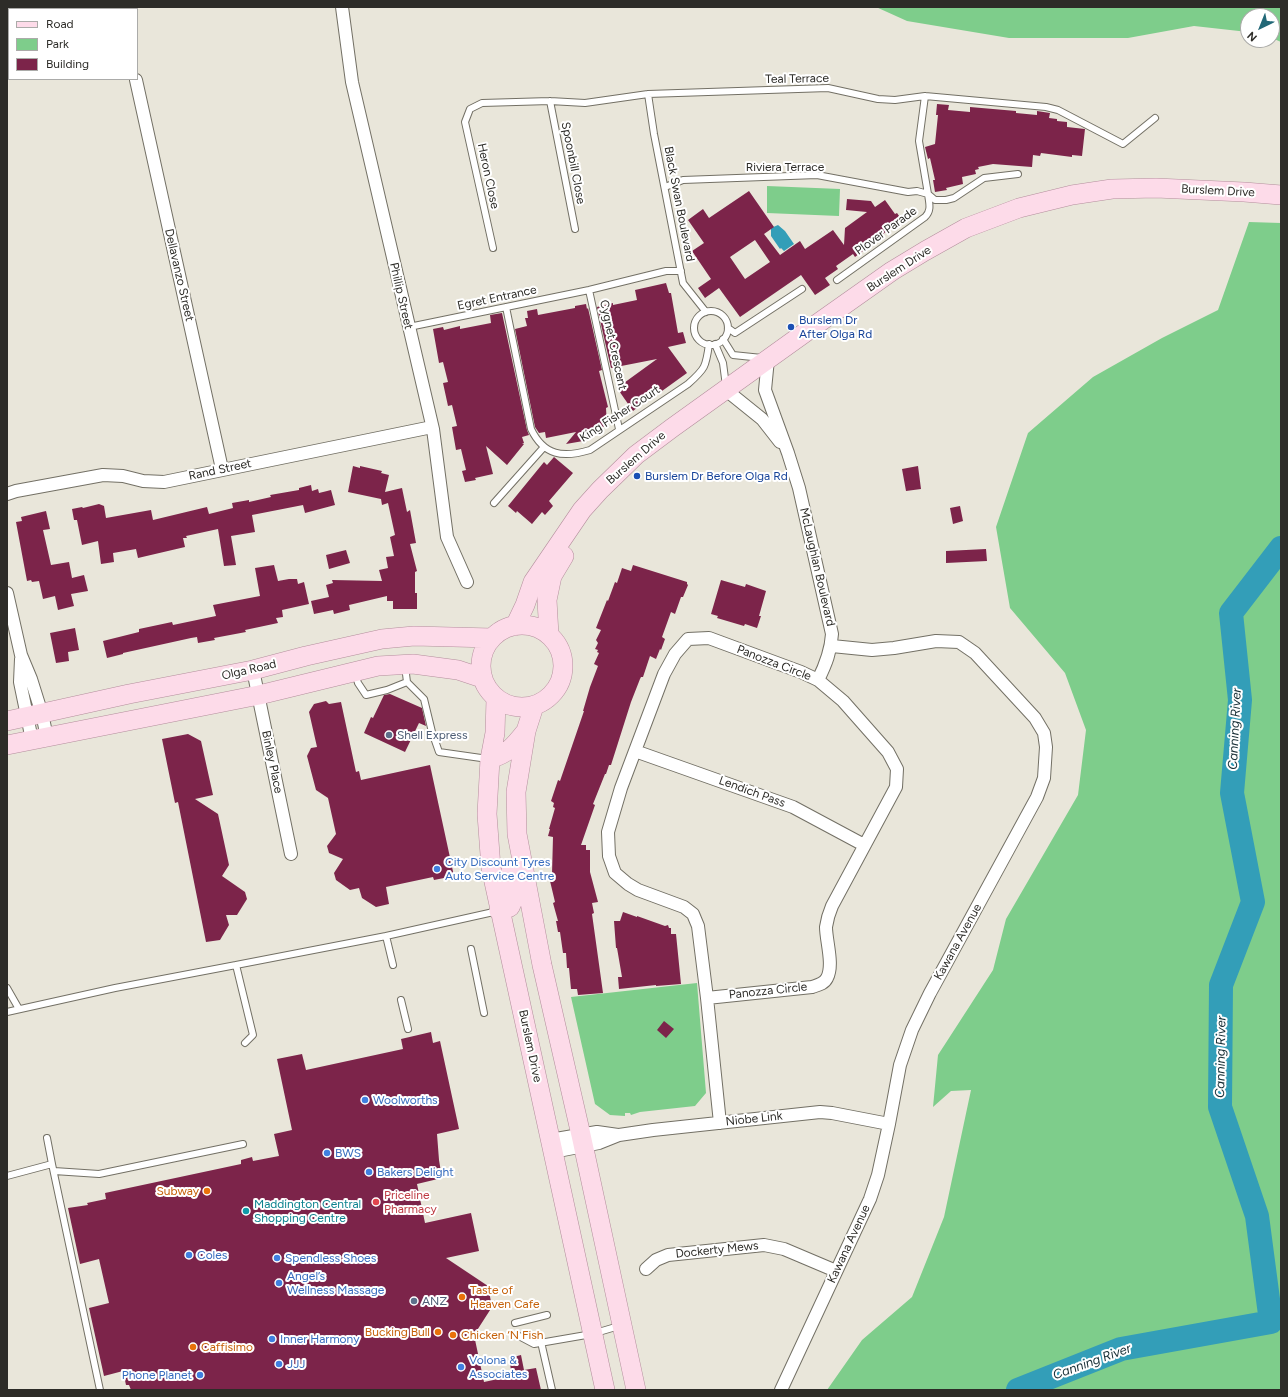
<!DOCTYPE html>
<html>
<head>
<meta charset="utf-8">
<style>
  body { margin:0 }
  #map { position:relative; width:1288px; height:1397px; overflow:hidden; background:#e9e6da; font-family:Figtree,sans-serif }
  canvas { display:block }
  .frame { position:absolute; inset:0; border:8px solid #2d2c28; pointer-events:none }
  .legend { position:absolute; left:8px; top:8px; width:130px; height:72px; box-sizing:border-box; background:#fff; border:1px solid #ababa9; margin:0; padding:5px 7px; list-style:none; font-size:12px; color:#2d2c28 }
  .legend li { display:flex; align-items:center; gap:8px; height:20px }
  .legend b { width:20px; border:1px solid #ababa9 }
  .north { position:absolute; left:1240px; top:8px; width:40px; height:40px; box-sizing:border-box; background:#fff; border:1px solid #ababa9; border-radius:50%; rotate:223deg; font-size:11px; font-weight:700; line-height:16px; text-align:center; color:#2d2c28 }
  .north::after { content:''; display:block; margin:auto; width:14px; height:18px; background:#226877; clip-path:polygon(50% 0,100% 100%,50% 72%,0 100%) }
</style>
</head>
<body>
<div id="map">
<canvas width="1288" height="1397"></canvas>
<div class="frame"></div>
<ul class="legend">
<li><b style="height:5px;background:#fddbe9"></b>Road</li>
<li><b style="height:11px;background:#7ecd8b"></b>Park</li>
<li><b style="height:11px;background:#7c244a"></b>Building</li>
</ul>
<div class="north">N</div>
</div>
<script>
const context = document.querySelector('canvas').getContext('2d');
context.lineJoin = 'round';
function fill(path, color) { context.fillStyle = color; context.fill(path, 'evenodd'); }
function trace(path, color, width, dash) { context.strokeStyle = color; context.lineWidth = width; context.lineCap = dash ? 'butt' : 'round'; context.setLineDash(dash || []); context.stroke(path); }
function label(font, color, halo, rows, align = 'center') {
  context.font = font + ' Figtree,sans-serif'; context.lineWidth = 4; context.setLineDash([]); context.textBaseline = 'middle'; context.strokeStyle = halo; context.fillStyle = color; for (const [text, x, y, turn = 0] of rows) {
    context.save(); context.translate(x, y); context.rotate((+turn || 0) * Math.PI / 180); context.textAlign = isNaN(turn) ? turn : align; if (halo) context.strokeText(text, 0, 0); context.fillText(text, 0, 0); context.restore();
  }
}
fill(new Path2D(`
  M876,7H1281V42L1272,38V16H1248V32L1194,26L1128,38H1009L907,21Z
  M767,186L840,189L839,216L767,213Z
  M1249,222L1281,223V1390H827L862,1340L912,1297L944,1217L971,1090L951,1091L933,1107L938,1055L993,970L1006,919L1078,795L1086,730L1065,673L1010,608L996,527L1028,433L1093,377L1162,338L1218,310Z
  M697,983L706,1093L695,1106L640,1112L631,1115L630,1113H625V1116L610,1115L595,1104L571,997Z`), '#7ecd8b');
fill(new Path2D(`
  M778,225L785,231L794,244L784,251L781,248L780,249L771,236V228Z`), '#339eb8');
trace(new Path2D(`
  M1018,1390L1121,1349L1271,1322L1257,1216L1220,1107L1221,985L1253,902L1232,793L1240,700L1231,613L1281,548`), '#339eb8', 24);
fill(new Path2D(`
  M937,104L949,105L948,110L970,112V107L1016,111V113L1037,115V111L1050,113L1049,118L1057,119V121L1067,122V127L1085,129L1082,156L1072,155V157L1041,153L1040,156L1033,155L1032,167L993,164L978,167L979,169L975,170L976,174L962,177L963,184L946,188L947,190L935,192L933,180H935L930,158L928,159L925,147L935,144L938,115H936Z
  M749,191L774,227L764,234L780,255L800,241L805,249L833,230L844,245L845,228L867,212L846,210L847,199L871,201L875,207L885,200L895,214L897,213L904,223L892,230L891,228L874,241L875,242L855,257L853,254L836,266L838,269L825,278L830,285L815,295L801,275L740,317L719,288L705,298L698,288L711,279L692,251L704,243L688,220L703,209L709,218ZM755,240L770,262L745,279L730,257Z
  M666,283L669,293H671L678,333L683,332L686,343L668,347L687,373L662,391L660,389L642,401L643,403L633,411L617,388L657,359L611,368L597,307L613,303V305L637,300L635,290Z
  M586,304L587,309L588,308L602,370L599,371L608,407L606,408L607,426L587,430L589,440L566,444L576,432L546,438L545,432L539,433L535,427L515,329L527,326L525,318H528L527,311L537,309L538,315L575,308V306Z
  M502,313L527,430L529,435L522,437L524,443H522L524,444L507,465L486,446L493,474L475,478L476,480L465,482L462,471L466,470L461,449L456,450L452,427L457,426L452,405L448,406L443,383L448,382L443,362L439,363L433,329L443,327L444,330L460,326V329L491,323L490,315Z
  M554,457L573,473L549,501L553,506L545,515L542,512L532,524L517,511L516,513L508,506L544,462L547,465Z
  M353,466L360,468V466L382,471L381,473L389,475L385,492L402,488L407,512L410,510L416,543L410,544L417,571L415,572V593H417V609H393V601H387V596L349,605L350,610L334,614L333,610L314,614L311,601L329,597L326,585L333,583L332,580L382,581L379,570L388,568L386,557L394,556L390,537L395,535L388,503L382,505L381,499L348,492Z
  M918,466L921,489L906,491L902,469Z
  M311,485L312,491L318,489L319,493L331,490L335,505L305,513L303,505L252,515L255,532L231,536L236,565L224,566L218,529L186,536L187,538H183L185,547L138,558L136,549L113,553L114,562L101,564L98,541L82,545L77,520H74L72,509L82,507L83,508L99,504L104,506L106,518L151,510L153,520L207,507L209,514L233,508L232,503L249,500V502L271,497L270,495L299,490V488Z
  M960,506L963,521L953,524L950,508Z
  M46,511L50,529L43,530L51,565L69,562L72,578L84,575L88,591L71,594L74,606L58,610L55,596L43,599L39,581L32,582L31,580L27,581L16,522L22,521L21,517Z
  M986,549L987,561L946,563V551Z
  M346,550L350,563L329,569L326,555Z
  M274,565L278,581L289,579H297L298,584L304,582L309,604L282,610L283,617L276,618L278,623L245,630L246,632L214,638L215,640L198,643L197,637L191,638L123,653V654L107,658L103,641L139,632V629L172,622L173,625L216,616L213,605L260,596L255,568Z
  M633,565L687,582V584L688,585L683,597H681L675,614L671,612L662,637L665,639L661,650L660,649L656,659L650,656L643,677H641L640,679L631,702L611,765H609L606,774H605L593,804L595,805L581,845H586V850H590V872L598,902L592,903L594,913L592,914L603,993L578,995L577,989H571L569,968H567L566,953H563L560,932H558L556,921H558L553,903L555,902L550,881L554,880L552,874L553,837L548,836L550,829H549L555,808L553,807L554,803L551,801L558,780L560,781L584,711H583L590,687L598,666L594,664L599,653L597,652L598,650L595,649L598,643L596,640L601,630L596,628L607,600L608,601L615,582L617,583L622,568L631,571Z
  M721,580L745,587L746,584L766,591L759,616H761L757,628L745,624L744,626L717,618L718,616L711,614Z
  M75,628L79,650L68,652L69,661L56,663L50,633Z
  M390,694L422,708L426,726L419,723L405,752L364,733L371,717L373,718L384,695Z
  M326,701L329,704L341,702L356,772L359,771L361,780L430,765L454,876L434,880L433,877L386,887L389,904L376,907L362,898L359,888L350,890L336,880L334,873L343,859L329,853L327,846L336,834L328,798L316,790L307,756L311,748L317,747L309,712L314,704Z
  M188,734L201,741L213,795L195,799L218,814L229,865L222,876L245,892L247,899L237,915H226L229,925L220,940L206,942L178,802L175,803L162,739Z
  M623,912L637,917V916L665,926L668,925L669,928H671V934H676L681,984L656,986V985L619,989L618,977H622L617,948H616L614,921H620Z
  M664,1021L674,1029L666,1038L657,1030Z
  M431,1032L433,1043L440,1041L459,1129L437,1134L439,1160L442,1178L417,1184L425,1223L471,1213L479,1251L446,1258L488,1286L492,1307L474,1335L484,1382L512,1376L509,1358L521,1355L524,1370L536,1368L541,1390H131L129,1385H126L123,1371L104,1376L89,1308L109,1303L99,1259L80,1264L68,1208L88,1205L87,1203L106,1199L105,1193L241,1164V1160L252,1157L253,1161L279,1156L274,1134L292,1130L277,1059L302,1054L306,1070L403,1049L401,1039Z`), '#7c244a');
const service = new Path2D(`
  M648,94L654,134L683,283L706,312
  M550,101L575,229
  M665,187L683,180L817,175L908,192L917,191L928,194L919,141L925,96
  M493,248L465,122L470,109L482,103L550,101L585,103L648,94L828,88L878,99L895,100L925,96L1046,107L1058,110L1123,144L1155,118
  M837,280L925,217C932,210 929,203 928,194L935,200H946L954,198L984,178L1018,174
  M589,290L619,429
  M506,307L531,429C544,456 563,458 590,450L688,384C705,369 706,367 709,344
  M694 328a17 17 0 1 1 34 0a17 17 0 1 1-34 0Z
  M409,327L589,290L666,271H681
  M728,328L735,333L802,289
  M723,339L733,355L762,358
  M715,344L723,363L726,386
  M494,503L544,447
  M405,666L407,682L424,699L432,732L439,752L488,759
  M355,673L358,683L366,695L387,690L407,682
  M386,936L498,911
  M471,949L484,1013
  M236,965L386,936L393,965
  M7,988L19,1009
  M401,1000L408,1029
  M7,1012L115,988L236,965L253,1035L245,1043
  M52,1164L100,1390
  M54,1171L99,1174L243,1144
  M7,1176L52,1164L47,1138
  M515,1323L547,1315
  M517,1335L534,1344L592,1334L619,1326
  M541,1342L552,1390`);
const minor = new Path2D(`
  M342,7L352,82L433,429L447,537L467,582
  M136,80L222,469
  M768,359L765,390L788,453L799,488L832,634C831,651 826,664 818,680
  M726,390L762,419L780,442
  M7,494L16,491L103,475L123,476L143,481L164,482L432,427
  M7,593L21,655L31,679L42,714L47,737
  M21,659L20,682L32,740
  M253,670L291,854
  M635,751L793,807L864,845
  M707,998L812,987C818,985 824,984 827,978C834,965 826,941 826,927C827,920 829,913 832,906L896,787L897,769L888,752L843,701L818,680L801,672L709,638L688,639L675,654L664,674L621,788L608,832L609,856L615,873L628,884L638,890L684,907L693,914L698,926L707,998L720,1123
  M550,1140L597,1132L618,1135
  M553,1152L599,1143L619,1135L653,1130L820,1112L832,1113L889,1124
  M646,1269L656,1260L668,1255L764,1245L784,1249L836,1271
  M781,1390L870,1199L878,1175L889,1124L900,1065L912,1030L930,993L1037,797L1044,778L1046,747L1044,733L1035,718L975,653L959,642L936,641L894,648L872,650L832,646`);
const primary = new Path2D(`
  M481 666a41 41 0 1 1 82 0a41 41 0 1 1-82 0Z
  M515,626L525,605L533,582L582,510L600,490L636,455L672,428L817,324L892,271L925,251L966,228L1019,208L1072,195L1112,189L1156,188L1244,192L1281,195
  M549,635L547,600L552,576L564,556
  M496,699L495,733L490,759L487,814L491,868L605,1390
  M534,706L526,731L516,792L517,834L542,965L581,1135L636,1390
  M7,721L129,694L253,670L306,656L382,639L414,636L492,638
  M7,745L259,695L378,666L413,664L458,670L482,678
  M490,759C509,753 514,746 526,731
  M499,911L510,907L516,894L511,870`);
trace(service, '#737065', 8);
trace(minor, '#737065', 14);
trace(primary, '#b38e9c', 20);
trace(service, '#fff', 6);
trace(minor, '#fff', 12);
trace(primary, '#fddbe9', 19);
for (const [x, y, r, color] of [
  [791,327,4,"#1a4fb4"],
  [637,476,4,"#1a4fb4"],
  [389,735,4,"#5c6f8a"],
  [437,869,4,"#3f7fe0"],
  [365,1100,4,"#3f7fe0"],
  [327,1153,4,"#3f7fe0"],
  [369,1172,4,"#3f7fe0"],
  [207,1191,4,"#e8710a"],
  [376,1202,4,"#e0444e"],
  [246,1211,4,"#0f9aa8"],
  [189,1255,4,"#3f7fe0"],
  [277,1258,4,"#3f7fe0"],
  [279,1283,4,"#3f7fe0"],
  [462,1297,4,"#e8710a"],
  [414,1301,4,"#5c6f8a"],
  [438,1332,4,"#e8710a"],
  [453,1335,4,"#e8710a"],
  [272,1339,4,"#3f7fe0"],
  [193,1347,4,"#e8710a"],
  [279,1364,4,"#3f7fe0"],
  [461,1367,4,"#3f7fe0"],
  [200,1375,4,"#3f7fe0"]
]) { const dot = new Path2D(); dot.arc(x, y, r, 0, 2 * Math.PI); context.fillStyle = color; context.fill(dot); trace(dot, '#fff', 1.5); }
label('12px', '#2d2c28', '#fff', [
  ["Teal Terrace",797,79,-1],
  ["Spoonbill Close",573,163,79],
  ["Riviera Terrace",785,167],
  ["Heron Close",488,176,78],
  ["Burslem Drive",1218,191,3],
  ["Black Swan Boulevard",679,204,79],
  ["Plover Parade",886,231,-36],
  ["Burslem Drive",899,269,-33],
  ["Dellavanzo Street",179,275,77],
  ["Phillip Street",401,296,77],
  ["Egret Entrance",497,298,-12],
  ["Cygnet Crescent",613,345,78],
  ["King Fisher Court",620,414,-33],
  ["Burslem Drive",636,458,-41],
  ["Rand Street",220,470,-12],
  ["McLaughlan Boulevard",817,567,77],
  ["Panozza Circle",774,663,21],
  ["Olga Road",249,670,-13],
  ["Binley Place",272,762,78],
  ["Lendich Pass",752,792,20],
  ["Kawana Avenue",958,942,-61],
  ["Panozza Circle",768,991,-6],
  ["Burslem Drive",530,1046,78],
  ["Niobe Link",754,1119,-6],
  ["Kawana Avenue",849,1244,-65],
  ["Dockerty Mews",717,1250,-6]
]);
label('12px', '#164399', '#fff', [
  ["Burslem Dr",799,320],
  ["After Olga Rd",799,334],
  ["Burslem Dr Before Olga Rd",645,476]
], 'left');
label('12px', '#4e5e75', '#fff', [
  ["Shell Express",397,735],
  ["ANZ",422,1301]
], 'left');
label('12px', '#366cbe', '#fff', [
  ["City Discount Tyres",445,862],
  ["Auto Service Centre",445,876],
  ["Woolworths",373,1100],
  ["BWS",335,1153],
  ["Bakers Delight",377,1172],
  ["Coles",197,1255],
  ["Spendless Shoes",285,1258],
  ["Angel’s",287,1276],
  ["Wellness Massage",287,1290],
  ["Inner Harmony",280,1339],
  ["Volona &",469,1360],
  ["Associates",469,1374],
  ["JJJ",287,1364],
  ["Phone Planet",192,1375,"right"]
], 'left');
label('12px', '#c56008', '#fff', [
  ["Subway",199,1191,"right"],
  ["Taste of",470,1290],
  ["Heaven Cafe",470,1304],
  ["Bucking Bull",430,1332,"right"],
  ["Chicken ‘N Fish",461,1335],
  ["Caffisimo",201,1347]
], 'left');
label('12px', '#be3a42', '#fff', [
  ["Priceline",384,1195],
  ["Pharmacy",384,1209]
], 'left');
label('12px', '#0d838f', '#fff', [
  ["Maddington Central",254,1204],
  ["Shopping Centre",254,1218]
], 'left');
label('italic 13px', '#182f36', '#fff', [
  ["Canning River",1235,729,-87],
  ["Canning River",1221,1057,-89],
  ["Canning River",1092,1362,-20]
]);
</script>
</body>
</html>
